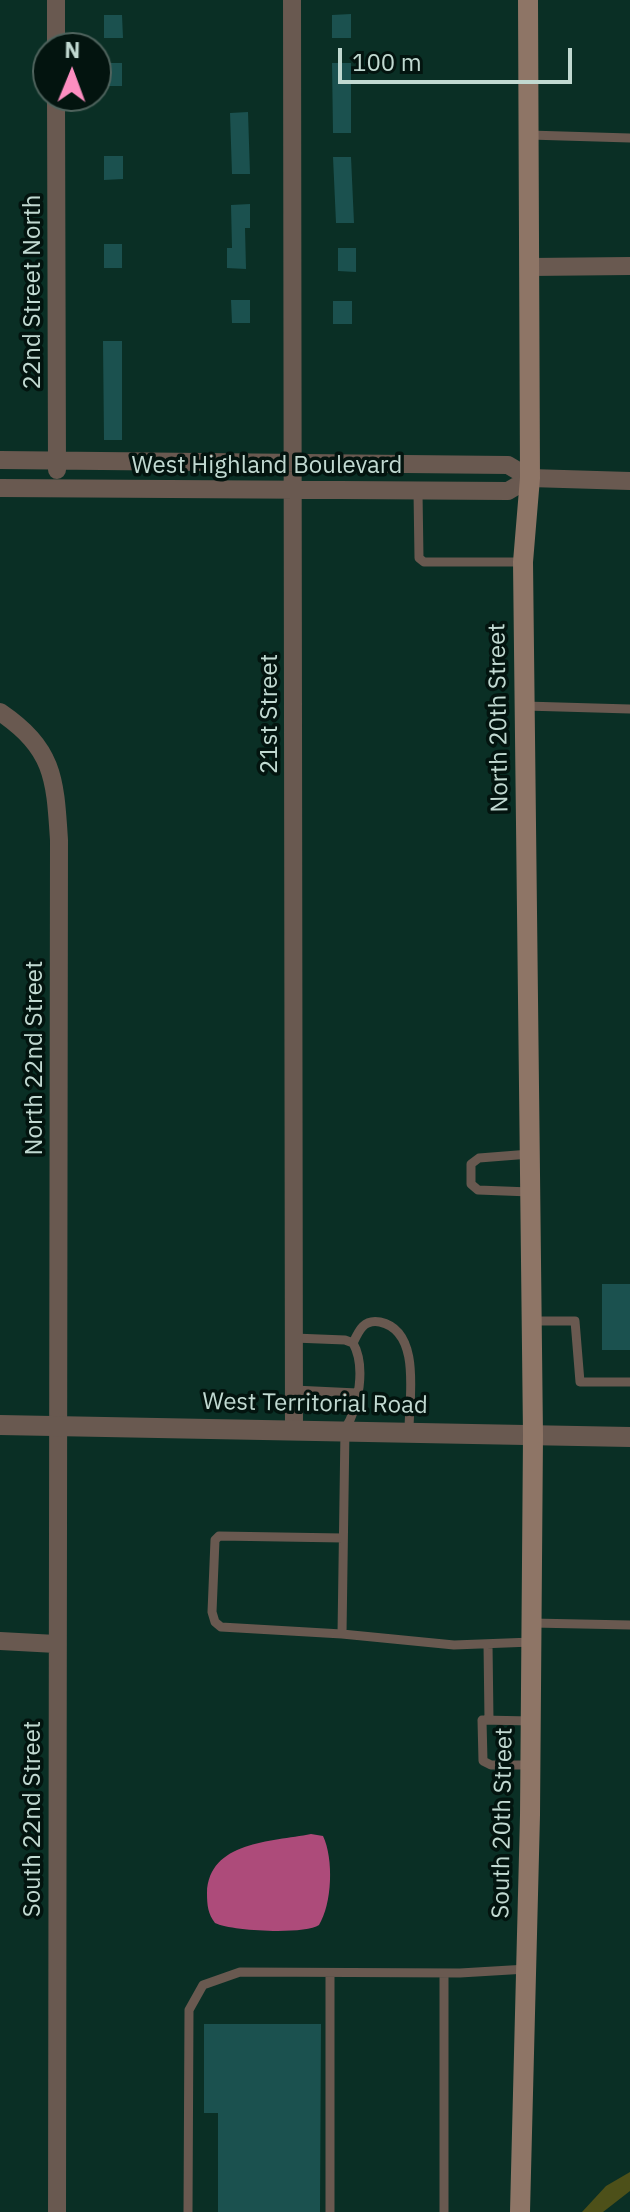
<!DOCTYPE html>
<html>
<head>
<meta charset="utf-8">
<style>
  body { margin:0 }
  #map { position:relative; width:630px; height:2212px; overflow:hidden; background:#0a2f25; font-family:"IBM Plex Sans",sans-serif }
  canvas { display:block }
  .north { position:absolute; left:32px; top:32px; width:80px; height:80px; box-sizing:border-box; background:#03140f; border:2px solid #4f635d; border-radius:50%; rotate:1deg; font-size:22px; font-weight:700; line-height:32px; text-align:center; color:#c1d9d1 }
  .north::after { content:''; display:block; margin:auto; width:28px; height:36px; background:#fd8ec1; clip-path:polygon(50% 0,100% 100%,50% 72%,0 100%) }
  .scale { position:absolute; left:338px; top:48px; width:234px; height:36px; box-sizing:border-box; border:4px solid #c1d9d1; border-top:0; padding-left:10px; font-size:24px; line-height:28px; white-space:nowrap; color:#c1d9d1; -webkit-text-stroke:6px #03140f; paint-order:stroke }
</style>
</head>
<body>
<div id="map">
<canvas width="630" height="2212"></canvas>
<div class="north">N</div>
<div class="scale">100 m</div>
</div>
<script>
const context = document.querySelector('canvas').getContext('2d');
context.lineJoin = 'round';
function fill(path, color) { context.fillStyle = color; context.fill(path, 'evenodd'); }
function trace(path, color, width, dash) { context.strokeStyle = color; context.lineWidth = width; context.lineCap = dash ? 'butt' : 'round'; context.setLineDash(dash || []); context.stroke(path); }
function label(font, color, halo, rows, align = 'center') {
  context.font = font + ' "IBM Plex Sans",sans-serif'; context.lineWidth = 7; context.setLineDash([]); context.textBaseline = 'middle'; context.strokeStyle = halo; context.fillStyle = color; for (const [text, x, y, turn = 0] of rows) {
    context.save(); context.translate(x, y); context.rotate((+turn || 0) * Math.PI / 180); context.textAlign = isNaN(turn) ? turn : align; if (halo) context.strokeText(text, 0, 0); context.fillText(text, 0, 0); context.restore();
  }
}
fill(new Path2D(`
  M630,2172V2191L603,2212H582L606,2186Z`), '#4d5019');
fill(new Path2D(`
  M311,1834L323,1836C334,1859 332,1904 319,1925C304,1935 231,1931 215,1923C208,1914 207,1905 207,1893C209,1841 271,1842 311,1834Z`), '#ad4b7a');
fill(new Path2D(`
  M351,14V38H332V15Z
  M104,15H122L123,38H104Z
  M103,63H122V86H103Z
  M332,63H351V133H333Z
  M248,112L250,174H232L230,113Z
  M104,156H123V179L104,180Z
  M333,157H351L354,223H336Z
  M250,204V228H245L246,269L227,268V248H232L231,205Z
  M104,244H122V268H104Z
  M338,248H356V272L338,271Z
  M231,300H250V323H232Z
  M333,301H352V324H333Z
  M103,341H122V440H104Z
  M602,1284H630V1350H602Z
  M204,2024H321L320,2212H218V2113H204Z`), '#1b514f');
trace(new Path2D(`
  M529,135L630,138
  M418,492L419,558L424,562H523
  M525,706L630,709
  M530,1154L479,1158L471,1164V1184L478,1190L530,1192
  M532,1321H575L580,1382H630
  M294,1338L345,1340L353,1343C366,1366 359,1407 345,1429L342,1634L454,1645L532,1642
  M353,1343C359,1330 364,1319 380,1322C422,1331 409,1399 409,1430
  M294,1390L357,1393
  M532,1623L630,1625
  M342,1634L221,1627L215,1622L212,1612L215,1540L219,1536L343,1538
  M488,1644L489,1720
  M530,1765H491L483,1761L482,1720L531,1721
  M330,1973V2212
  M444,1973V2212
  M188,2212L189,2010L203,1985L240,1972L460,1973L527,1969`), '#695950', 9);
trace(new Path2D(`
  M56,0V48
  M292,0L294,1429
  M56,96L57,470
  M530,267L630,266
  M0,460L508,465L530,478L630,481
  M0,488L508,491L530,478
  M0,712C54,749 55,778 59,840L57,2212
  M0,1641L56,1644`), '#695950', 18);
trace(new Path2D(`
  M0,1425L630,1437`), '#695950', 20);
trace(new Path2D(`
  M520,2212L530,1815L533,1435L523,562L530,478L528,0`), '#8e7566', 20);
label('24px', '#c1d9d1', '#03140f', [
  ["22nd Street North",33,292,-90],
  ["West Highland Boulevard",267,466],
  ["21st Street",270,714,-90],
  ["North 20th Street",499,718,-91],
  ["North 22nd Street",35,1058,-90],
  ["West Territorial Road",315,1404,1],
  ["South 22nd Street",33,1819,-90],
  ["South 20th Street",503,1823,-89]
]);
</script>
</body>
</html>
